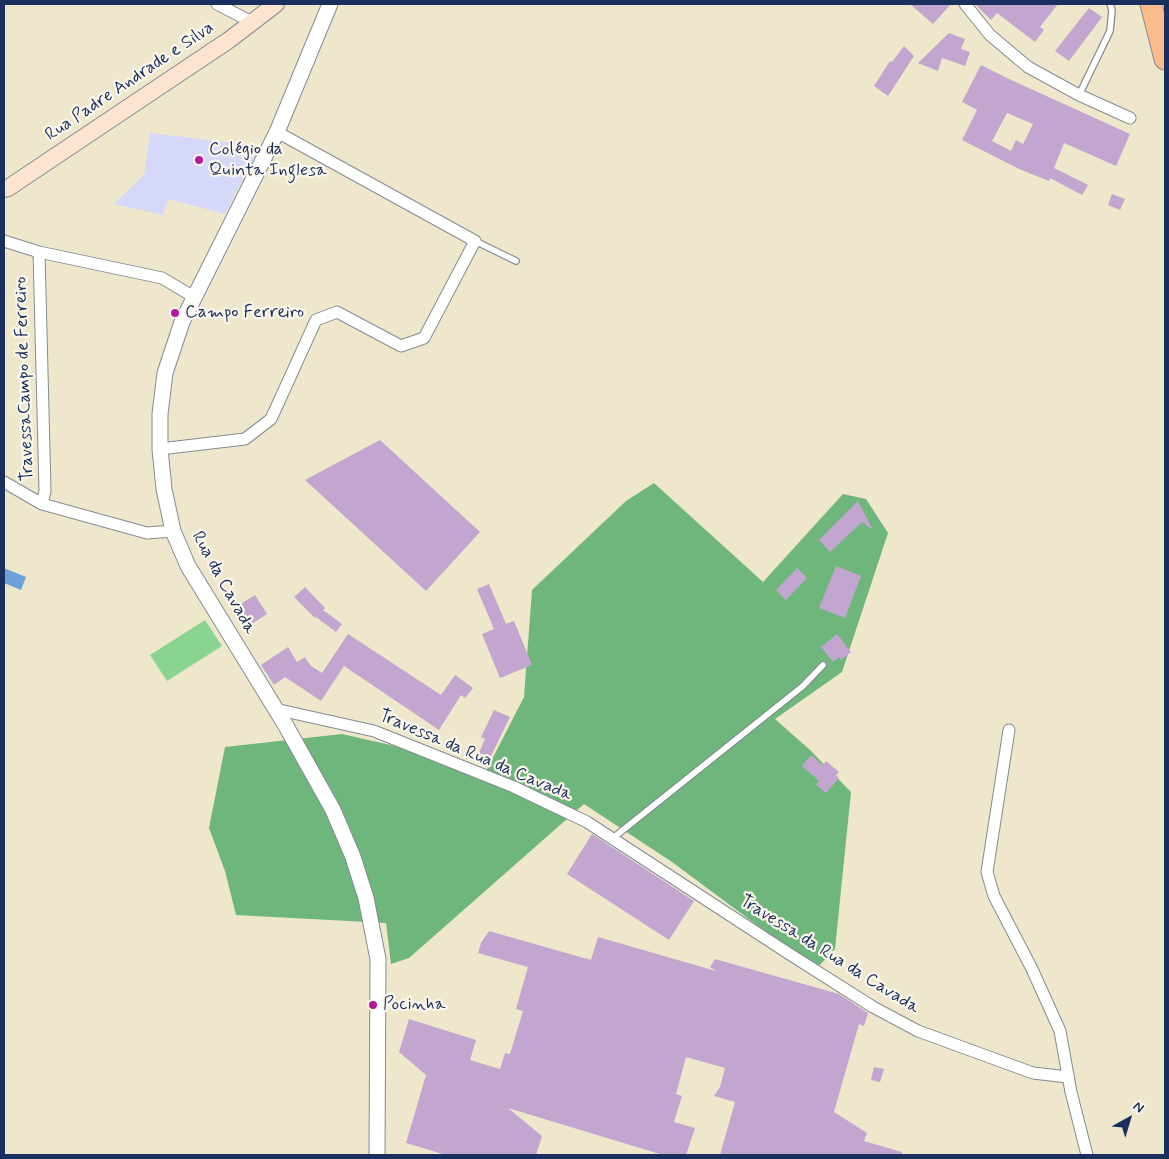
<!DOCTYPE html>
<html>
<head>
<meta charset="utf-8">
<style>
  body { margin:0 }
  #map { position:relative; width:1169px; height:1159px; overflow:hidden; background:#eee7cb; font-family:Mynerve,sans-serif }
  canvas { display:block }
  .frame { position:absolute; inset:0; border:5px solid #1b2f5e; pointer-events:none }
  .north { position:absolute; left:1104px; top:1094px; width:50px; height:50px; -webkit-text-stroke:4px #fbf7ec; paint-order:stroke; rotate:39deg; font-size:14px; font-weight:700; line-height:20px; text-align:center; color:#1b2f5e }
  .north::after { content:''; display:block; margin:auto; width:18px; height:22px; background:#1b2f5e; clip-path:polygon(50% 0,100% 100%,50% 72%,0 100%) }
</style>
</head>
<body>
<div id="map">
<canvas width="1169" height="1159"></canvas>
<div class="frame"></div>
<div class="north">N</div>
</div>
<script>
const context = document.querySelector('canvas').getContext('2d');
context.lineJoin = 'round';
function fill(path, color) { context.fillStyle = color; context.fill(path, 'evenodd'); }
function trace(path, color, width, dash) { context.strokeStyle = color; context.lineWidth = width; context.lineCap = dash ? 'butt' : 'round'; context.setLineDash(dash || []); context.stroke(path); }
function label(font, color, halo, rows, align = 'center') {
  context.font = font + ' Mynerve,sans-serif'; context.lineWidth = 4.5; context.setLineDash([]); context.textBaseline = 'middle'; context.strokeStyle = halo; context.fillStyle = color; for (const [text, x, y, turn = 0] of rows) {
    context.save(); context.translate(x, y); context.rotate((+turn || 0) * Math.PI / 180); context.textAlign = isNaN(turn) ? turn : align; if (halo) context.strokeText(text, 0, 0); context.fillText(text, 0, 0); context.restore();
  }
}
fill(new Path2D(`
  M150,133L260,146L225,214L168,199L163,215L114,204L144,175Z`), '#d6d8f9');
fill(new Path2D(`
  M205,620L222,646L167,681L150,655Z`), '#89d491');
fill(new Path2D(`
  M654,483L763,582L843,494L866,499L888,533L842,672L775,719L810,750L851,792L835,949L816,969L672,862L584,804L409,958L391,964L386,923L236,915L225,871L209,828L225,747L342,734L426,753L482,779L524,697L532,590L626,501Z`), '#6eb67b');
fill(new Path2D(`
  M4,568L26,577L21,590L4,583Z`), '#6ba1d8');
fill(new Path2D(`
  M910,4H951L933,24Z
  M975,4H1058L1040,27L1044,30L1035,42L997,13L991,20Z
  M1089,8L1102,17L1069,61L1055,51Z
  M949,33L965,39L961,49L970,52L965,66L942,58L938,71L918,63Z
  M904,46L914,56L888,96L874,86L890,61L892,62Z
  M981,65L1009,79L1130,134L1116,166L1064,143L1054,168L1088,185L1082,195L1050,178L1049,181L1019,169L962,140L977,110L962,102ZM1007,113L1033,124L1023,144L1016,140L1011,151L992,141Z
  M1112,194L1125,199L1120,210L1108,205Z
  M380,440L480,532L426,591L305,480Z
  M858,501L873,530L862,522L830,552L819,540Z
  M836,566L861,576L845,618L819,608Z
  M797,568L807,578L786,600L776,590Z
  M489,584L506,624L514,621L532,665L500,678L482,634L494,629L477,589Z
  M305,587L325,608L323,610L342,624L336,632L316,617L315,618L294,597Z
  M255,595L267,614L244,629L231,610Z
  M348,634L441,695L455,675L473,688L465,698L461,695L439,730L344,666L321,701L285,677L274,685L261,665L288,647L297,662L305,657L310,665L322,673Z
  M837,634L851,652L841,660L839,657L833,662L821,647Z
  M494,710L510,717L490,758L479,753L485,739L481,737Z
  M811,755L823,765L826,761L839,772L836,775L839,778L826,793L816,785L819,781L802,766Z
  M592,834L694,901L669,940L567,874Z
  M489,931L591,960L598,937L716,971L710,967L715,959L839,994L868,1013L864,1026L859,1024L834,1112L867,1133L864,1141L902,1152V1155H720L735,1102L714,1096L720,1087L725,1068L686,1057L676,1094L682,1096L674,1122L695,1128L686,1155H663L508,1108L542,1136L536,1155H446L406,1143L426,1075L399,1052L409,1019L476,1040L470,1060L500,1069L505,1053L510,1054L523,1011L516,1009L528,967L478,953L481,943Z
  M874,1067L884,1069L880,1082L871,1080Z`), '#c2a6d0');
const service = new Path2D(`
  M1079,95L1110,31L1112,10L1110,4
  M475,241L516,261
  M613,838L803,686L823,665`);
const minor = new Path2D(`
  M217,4L252,22
  M965,4L990,35L1028,67L1079,95L1130,118
  M4,241L39,252L162,278L194,297
  M39,252L45,491L42,504
  M160,449L245,439L271,419L316,320L337,312L401,346L424,338L475,241L277,132
  M4,482L42,504L147,533L173,531
  M275,709L374,731L514,787L587,822L791,955L873,1007L918,1031L1033,1073L1068,1077
  M1009,730L987,872L994,896L1032,969L1060,1031L1071,1092L1087,1155`);
const tertiary = new Path2D(`
  M330,4L277,132L182,322L165,373L160,414V449L164,489L173,531L188,566L286,726L333,810L353,857L366,898L378,959L377,1155`);
const secondary = new Path2D(`
  M4,189L8,188L229,40L276,4`);
const motorway = new Path2D(`
  M1151,4L1165,59`);
trace(service, '#848b94', 8);
trace(minor, '#848b94', 13);
trace(tertiary, '#848b94', 17);
trace(secondary, '#848b94', 18);
trace(motorway, '#848b94', 23);
trace(service, '#fff', 5.5);
trace(minor, '#fff', 11);
trace(tertiary, '#fff', 15);
trace(secondary, '#fde4d0', 16);
trace(motorway, '#f9bc8a', 21);
for (const [x, y, r, color] of [
  [199,160,5,"#b5179e"],
  [175,313,5,"#b5179e"],
  [373,1005,5,"#b5179e"]
]) { const dot = new Path2D(); dot.arc(x, y, r, 0, 2 * Math.PI); context.fillStyle = color; context.fill(dot); trace(dot, '#fbf7ec', 2); }
label('18px', '#1b2f5e', '#fbf7ec', [
  ["Rua Padre Andrade e Silva",130,82,-34],
  ["TravessaCampo de Ferreiro",25,379,-92],
  ["Rua da Cavada",223,583,61],
  ["Travessa da Rua da Cavada",475,756,23],
  ["Travessa da Rua da Cavada",829,955,32]
]);
label('18px', '#1b2f5e', '#fbf7ec', [
  ["Colégio da",209,150],
  ["Quinta Inglesa",209,171],
  ["Campo Ferreiro",185,313],
  ["Pocinha",383,1005]
], 'left');
</script>
</body>
</html>
